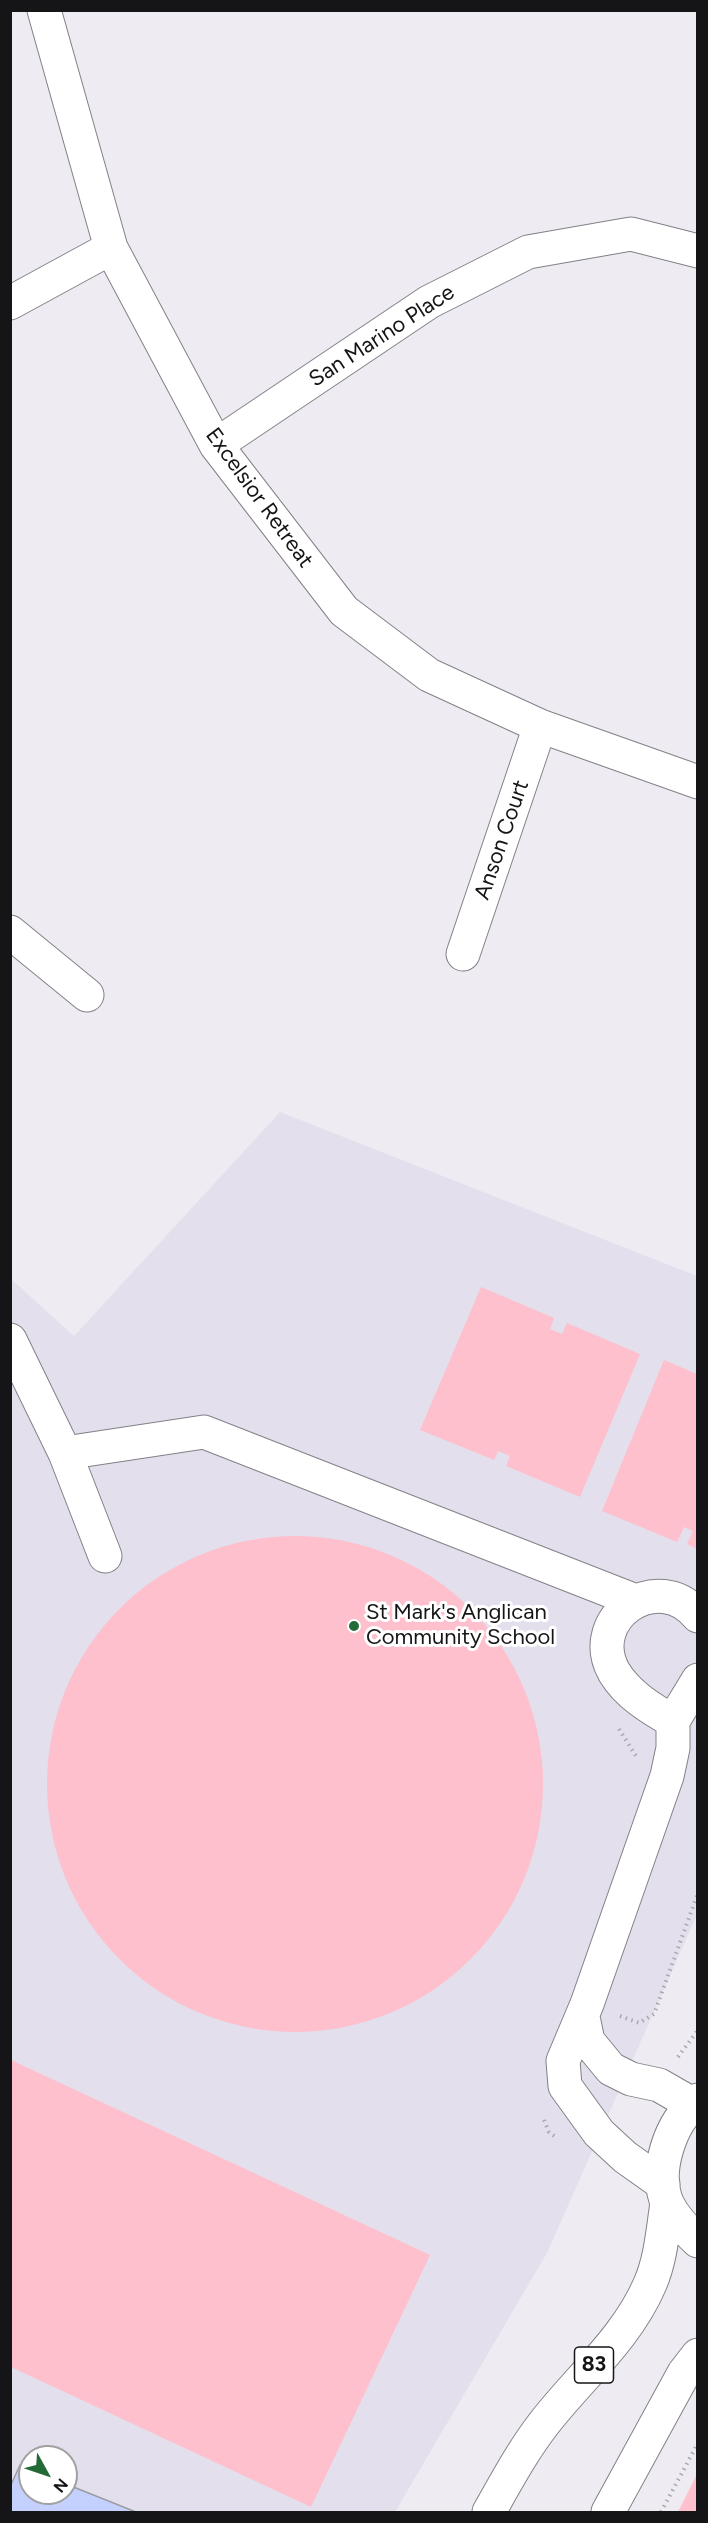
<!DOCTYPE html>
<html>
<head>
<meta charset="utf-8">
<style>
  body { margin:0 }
  #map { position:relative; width:708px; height:2523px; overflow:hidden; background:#eeecf2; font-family:Figtree,sans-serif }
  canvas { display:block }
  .frame { position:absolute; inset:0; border:12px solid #151416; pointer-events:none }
  .north { position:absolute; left:18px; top:2445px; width:60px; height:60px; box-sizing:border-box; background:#fff; border:2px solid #a1a1a2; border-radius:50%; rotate:130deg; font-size:16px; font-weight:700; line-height:24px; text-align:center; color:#151416 }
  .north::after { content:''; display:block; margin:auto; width:21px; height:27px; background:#246a36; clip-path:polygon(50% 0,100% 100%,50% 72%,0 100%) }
</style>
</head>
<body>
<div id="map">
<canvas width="708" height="2523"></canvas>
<div class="frame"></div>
<div class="north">N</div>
</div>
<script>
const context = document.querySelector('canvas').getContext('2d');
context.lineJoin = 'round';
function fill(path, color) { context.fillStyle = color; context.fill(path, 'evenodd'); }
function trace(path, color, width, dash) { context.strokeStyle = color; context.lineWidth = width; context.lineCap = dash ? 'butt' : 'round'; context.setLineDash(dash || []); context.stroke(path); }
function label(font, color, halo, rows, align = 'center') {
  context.font = font + ' Figtree,sans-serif'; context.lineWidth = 6; context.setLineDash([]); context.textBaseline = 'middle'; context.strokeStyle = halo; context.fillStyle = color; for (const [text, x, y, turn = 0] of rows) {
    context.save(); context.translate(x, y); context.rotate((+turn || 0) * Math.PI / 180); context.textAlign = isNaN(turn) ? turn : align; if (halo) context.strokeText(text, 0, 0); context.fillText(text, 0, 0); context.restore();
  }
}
fill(new Path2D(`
  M280,1112L697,1276V1915L547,2253L395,2512H11L10,1278L74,1336ZM30,2457H66V2493H30Z`), '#e4dfec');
fill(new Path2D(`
  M481,1287L554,1318L550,1329L562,1334L567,1323L640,1354L580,1497L506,1466L510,1456L498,1451L494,1460L420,1430Z
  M664,1360L697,1374V1549L687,1544L693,1531L684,1527L677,1542L602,1511Z
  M47 1784a248 248 0 1 1 496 0a248 248 0 1 1-496 0Z
  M11,2060L430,2255L311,2507L11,2367Z
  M697,2474V2512H678Z`), '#fdc0cc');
const building = new Path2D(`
  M20,2465L30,2469V2493H66V2484L136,2512H10V2487Z`);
fill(building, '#c4d1fe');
trace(building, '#9c9da3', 1.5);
const minor = new Path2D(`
  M44,10L111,248L216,445L344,611L429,675L540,726L698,782
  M10,303L111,248
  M216,445L429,302L528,252L631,234L698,251
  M10,932L87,995
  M463,954L540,726
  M10,1340L65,1453L105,1556
  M65,1453L204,1432L636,1601
  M673,1721C651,1709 627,1694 614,1672C584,1618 658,1567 698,1616
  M583,2017L588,2041L611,2069L631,2079L659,2085L692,2104
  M663,2184L625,2157L599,2133L565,2086L563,2061L587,2004L667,1776L673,1748V1721L698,1680`);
const major = new Path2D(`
  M698,2100C670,2121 653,2173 668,2205C675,2219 686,2230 698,2241
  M489,2512C506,2482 523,2450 545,2422C580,2377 627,2338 650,2284C661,2259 663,2229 667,2203
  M608,2512L684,2373L698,2355`);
trace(minor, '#838187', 35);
trace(major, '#838187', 35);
trace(new Path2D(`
  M619,1729L636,1756
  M620,2016L639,2023L654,2014L698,1893
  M678,2057L698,2030
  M544,2120L549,2132L557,2138
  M661,2512L698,2443`), '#aaa8ad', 4, [1.5, 4.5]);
trace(minor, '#fff', 33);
trace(major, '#fff', 33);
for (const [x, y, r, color] of [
  [354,1626,6,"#246a36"]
]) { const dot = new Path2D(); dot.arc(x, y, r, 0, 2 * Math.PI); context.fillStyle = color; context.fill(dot); trace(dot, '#fff', 2); }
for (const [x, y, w] of [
  [594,2365,39]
]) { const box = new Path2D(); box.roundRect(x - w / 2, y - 18, w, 36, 4.5); context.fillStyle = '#fff'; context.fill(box); trace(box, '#151416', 1.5); }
label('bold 21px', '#151416', null, [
  ["83",594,2365]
]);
label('22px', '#151416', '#fff', [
  ["San Marino Place",382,336,-33],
  ["Excelsior Retreat",259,498,54],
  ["Anson Court",502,840,-71]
]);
label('22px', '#151416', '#fff', [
  ["St Mark's Anglican",366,1613],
  ["Community School",366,1638]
], 'left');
</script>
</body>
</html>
